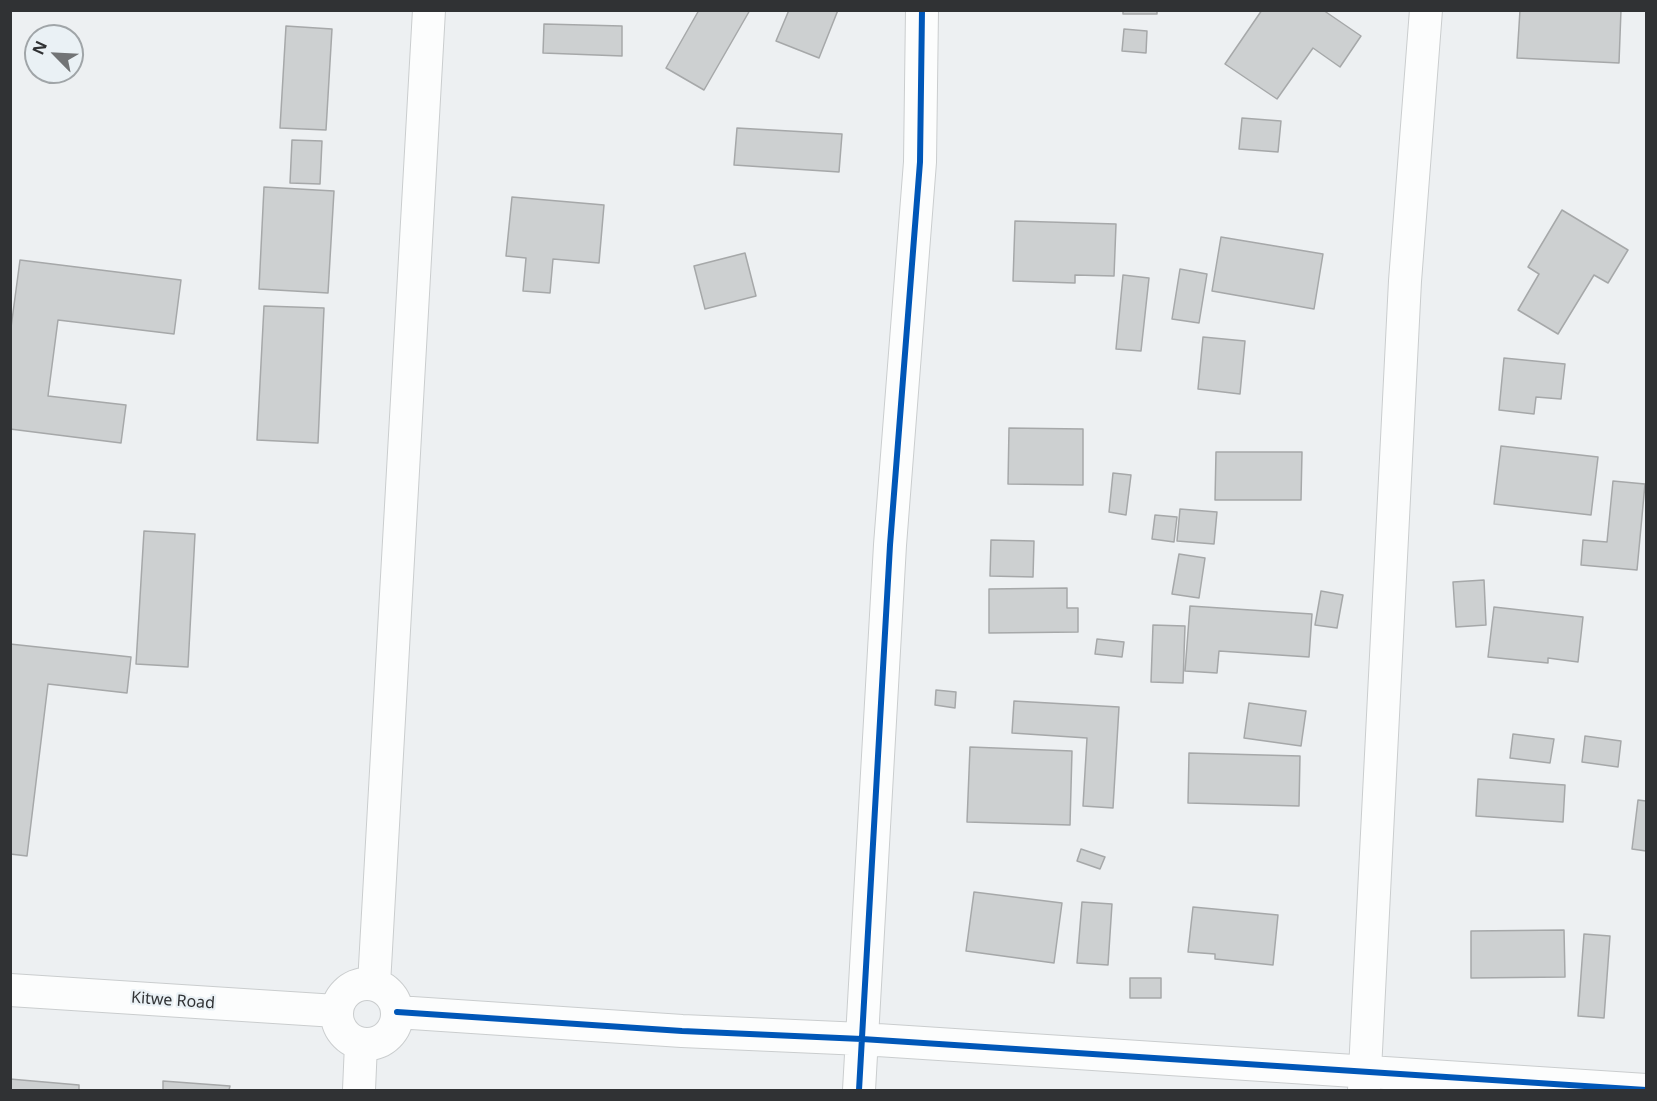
<!DOCTYPE html>
<html>
<head>
<meta charset="utf-8">
<style>
  body { margin:0 }
  #map { position:relative; width:1657px; height:1101px; overflow:hidden; background:#edf0f2; font-family:"Noto Sans",sans-serif }
  canvas { display:block }
  .frame { position:absolute; inset:0; border:12px solid #303234; pointer-events:none }
  .north { position:absolute; left:24px; top:24px; width:60px; height:60px; box-sizing:border-box; background:#eaf1f5; border:2px solid #a0a5a8; border-radius:50%; rotate:294deg; font-size:16px; font-weight:700; line-height:24px; text-align:center; color:#303234 }
  .north::after { content:''; display:block; margin:auto; width:21px; height:27px; background:#727476; clip-path:polygon(50% 0,100% 100%,50% 72%,0 100%) }
</style>
</head>
<body>
<div id="map">
<canvas width="1657" height="1101"></canvas>
<div class="frame"></div>
<div class="north">N</div>
</div>
<script>
const context = document.querySelector('canvas').getContext('2d');
context.lineJoin = 'round';
function fill(path, color) { context.fillStyle = color; context.fill(path, 'evenodd'); }
function trace(path, color, width, dash) { context.strokeStyle = color; context.lineWidth = width; context.lineCap = dash ? 'butt' : 'round'; context.setLineDash(dash || []); context.stroke(path); }
function label(font, color, halo, rows, align = 'center') {
  context.font = font + ' "Noto Sans",sans-serif'; context.lineWidth = 4.5; context.setLineDash([]); context.textBaseline = 'middle'; context.strokeStyle = halo; context.fillStyle = color; for (const [text, x, y, turn = 0] of rows) {
    context.save(); context.translate(x, y); context.rotate((+turn || 0) * Math.PI / 180); context.textAlign = isNaN(turn) ? turn : align; if (halo) context.strokeText(text, 0, 0); context.fillText(text, 0, 0); context.restore();
  }
}
const building = new Path2D(`
  M699,10H750L704,90L666,68Z
  M789,10H838L819,58L776,41Z
  M1123,10H1157V14H1123Z
  M1262,10H1323L1361,36L1340,67L1313,48L1277,99L1225,64Z
  M1520,10H1621L1619,63L1517,58Z
  M544,24L622,26V56L543,53Z
  M286,26L332,29L326,130L280,128Z
  M1124,29L1147,31L1146,53L1122,51Z
  M1242,118L1281,121L1278,152L1239,149Z
  M737,128L842,134L839,172L734,165Z
  M292,140L322,141L320,184L290,183Z
  M264,187L334,191L328,293L259,289Z
  M512,197L604,205L599,263L553,259L550,293L523,291L526,258L506,256Z
  M1562,210L1628,250L1608,283L1594,275L1558,334L1518,310L1539,274L1528,267Z
  M1015,221L1116,224L1114,276L1075,275V283L1013,281Z
  M1221,237L1323,254L1314,309L1212,291Z
  M745,253L756,296L705,309L694,266Z
  M20,260L181,280L174,334L58,320L48,396L126,405L121,443L10,429V335Z
  M1180,269L1207,274L1199,323L1172,319Z
  M1123,275L1149,278L1141,351L1116,349Z
  M264,306L324,308L318,443L257,440Z
  M1203,337L1245,341L1240,394L1198,389Z
  M1504,358L1565,364L1561,399L1536,397L1534,414L1499,410Z
  M1009,428L1083,429V485L1008,484Z
  M1501,446L1598,457L1591,515L1494,504Z
  M1216,452H1302L1301,500H1215Z
  M1113,473L1131,475L1126,515L1109,512Z
  M1613,481L1645,484L1637,570L1581,565L1583,540L1607,542Z
  M1180,509L1217,512L1214,544L1177,541Z
  M1155,515L1177,517L1174,542L1152,539Z
  M144,531L195,534L188,667L136,664Z
  M991,540L1034,541L1033,577L990,576Z
  M1179,554L1205,558L1199,598L1172,594Z
  M1484,580L1486,625L1456,627L1453,582Z
  M1067,588V608H1078V632L989,633V589Z
  M1321,591L1343,595L1337,628L1315,625Z
  M1190,606L1312,614L1309,657L1219,651L1217,673L1185,671Z
  M1494,607L1583,617L1578,662L1548,658V663L1488,657Z
  M1153,625L1185,626L1183,683L1151,682Z
  M1097,639L1124,642L1122,657L1095,654Z
  M10,644L131,657L127,693L48,684L27,856L10,854Z
  M936,690L956,692L955,708L935,705Z
  M1014,701L1119,707L1113,808L1083,806L1087,738L1012,733Z
  M1249,703L1306,711L1301,746L1244,738Z
  M1513,734L1554,739L1550,763L1510,758Z
  M1585,736L1621,741L1618,767L1582,762Z
  M970,747L1072,751L1070,825L967,822Z
  M1189,753L1300,756L1299,806L1188,803Z
  M1478,779L1565,785L1563,822L1476,816Z
  M1638,800L1646,801V851L1632,849Z
  M1081,849L1105,857L1100,869L1077,861Z
  M974,892L1062,903L1054,963L966,951Z
  M1082,902L1112,904L1108,965L1077,963Z
  M1193,907L1278,915L1273,965L1215,959V954L1188,952Z
  M1564,930L1565,977L1471,978V931Z
  M1584,934L1610,936L1604,1018L1578,1016Z
  M1130,978H1161V998H1130Z
  M10,1079L79,1085V1090H10Z
  M163,1081L230,1086L229,1090H163Z`);
fill(building, '#cdd0d1');
trace(building, '#a6a8a9', 1.5);
const street = new Path2D(`
  M337 1014a30 30 0 1 1 60 0a30 30 0 1 1-60 0Z
  M374,984L429,10
  M10,990L336,1011
  M397,1012L682,1031L862,1039L1646,1090
  M359,1090L361,1044
  M859,1090L890,545L920,162L922,10
  M1364,1090L1405,281L1426,10`);
trace(street, '#cacdce', 34);
trace(street, '#fcfdfd', 32);
trace(new Path2D(`
  M397,1012L682,1031L862,1039L1646,1090
  M859,1090L890,545L920,162L922,10`), '#0057b8', 6);
label('16px', '#303234', '#eaf1f5', [
  ["Kitwe Road",173,1001,4]
]);
</script>
</body>
</html>
